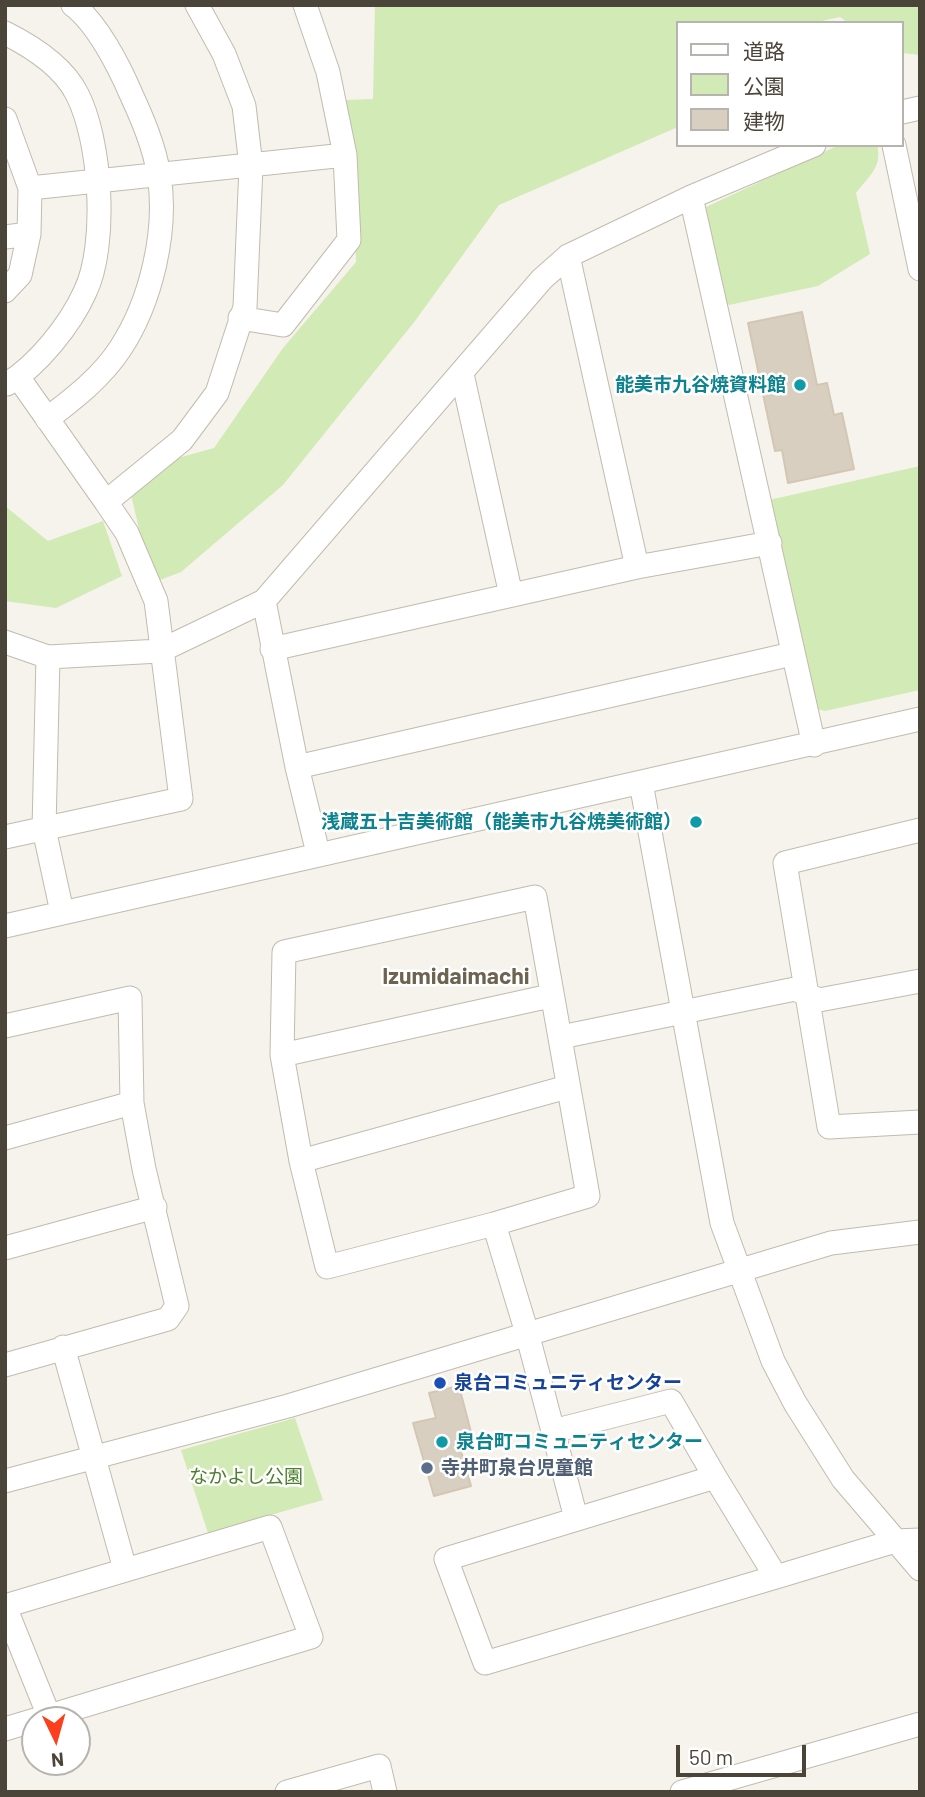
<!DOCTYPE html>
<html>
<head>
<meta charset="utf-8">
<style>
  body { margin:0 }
  #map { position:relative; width:925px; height:1797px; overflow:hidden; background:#f6f3ec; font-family:Barlow,"Noto Sans JP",sans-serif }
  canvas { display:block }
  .frame { position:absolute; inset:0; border:7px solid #4b4439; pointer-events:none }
  .legend { position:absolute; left:676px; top:21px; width:228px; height:126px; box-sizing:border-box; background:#fff; border:2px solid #b7b4b0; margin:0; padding:9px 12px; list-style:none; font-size:21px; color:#4b4439 }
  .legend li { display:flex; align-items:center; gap:14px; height:35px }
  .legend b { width:35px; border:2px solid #b7b4b0 }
  .north { position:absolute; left:21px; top:1706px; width:70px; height:70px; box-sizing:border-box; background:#fff; border:2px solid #b7b4b0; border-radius:50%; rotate:175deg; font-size:19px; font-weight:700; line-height:28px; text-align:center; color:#4b4439 }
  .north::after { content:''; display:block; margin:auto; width:24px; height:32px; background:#fc3f1d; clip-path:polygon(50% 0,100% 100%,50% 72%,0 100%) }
  .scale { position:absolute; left:676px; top:1745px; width:130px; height:32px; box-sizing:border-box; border:4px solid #4b4439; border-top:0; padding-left:9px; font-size:21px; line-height:24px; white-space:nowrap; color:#4b4439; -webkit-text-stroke:5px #fff; paint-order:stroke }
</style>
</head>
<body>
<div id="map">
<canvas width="925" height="1797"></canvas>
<div class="frame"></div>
<ul class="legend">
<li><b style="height:9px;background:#fff"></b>道路</li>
<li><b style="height:19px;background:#d2eab5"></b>公園</li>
<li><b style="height:19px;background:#d8cfc1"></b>建物</li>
</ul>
<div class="north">N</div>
<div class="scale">50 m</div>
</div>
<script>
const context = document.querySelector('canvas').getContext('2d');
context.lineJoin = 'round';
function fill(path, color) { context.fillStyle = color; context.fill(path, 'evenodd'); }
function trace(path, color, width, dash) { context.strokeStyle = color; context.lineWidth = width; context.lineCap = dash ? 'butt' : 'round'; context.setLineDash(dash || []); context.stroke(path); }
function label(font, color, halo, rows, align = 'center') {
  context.font = font + ' Barlow,"Noto Sans JP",sans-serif'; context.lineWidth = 5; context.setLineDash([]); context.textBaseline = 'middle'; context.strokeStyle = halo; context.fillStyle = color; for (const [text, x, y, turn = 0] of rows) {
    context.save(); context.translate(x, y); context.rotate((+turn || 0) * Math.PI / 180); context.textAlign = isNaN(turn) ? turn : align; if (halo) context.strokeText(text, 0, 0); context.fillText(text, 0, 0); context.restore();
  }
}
fill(new Path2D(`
  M375,5H920V55L902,53V23H848L840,17L813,23H678V127L499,205L415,321L283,485L181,572L152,583L131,495L178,458L214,448L283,348L356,262L354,165L345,100L373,99Z
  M839,145H877C883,167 868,177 856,193L870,254L818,286L729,305L723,300L704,208Z
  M920,466V690L825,711L817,709L769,500Z
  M5,506L48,541L103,521L122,576L56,608L5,601Z
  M295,1418L323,1500L208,1533L181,1450Z`), '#d2eab5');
const building = new Path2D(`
  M802,312L817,385L827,383L834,415L842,413L854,469L788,483L782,450L775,451L748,323Z
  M459,1386L473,1440L459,1444L471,1486L434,1496L413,1423L436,1418L429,1393Z`);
fill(building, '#d8cfc1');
trace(building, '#d3c7b4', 2);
const minor = new Path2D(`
  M5,33C33,47 63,66 77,94C101,140 108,245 85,292C70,325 38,365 7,384
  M902,112L920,108
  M5,119L30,188L29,234L20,275L5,291
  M894,145L920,269
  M30,188L345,155
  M691,197L814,745
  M5,237L29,234
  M568,256L637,567
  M240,318L283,325L349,240L345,155L328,72L305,5
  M462,374L511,595
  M18,377L106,502L182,440L217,393L245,307L251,166L244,106L224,54L197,5
  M47,419C73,399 101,378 120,349C151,302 168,231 159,175C154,146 143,120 131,94C119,66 97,23 73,5
  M264,601L297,767L318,853
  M5,642L48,657L160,651L264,601L542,279L568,256L691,197L814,145
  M272,649L637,567L770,543
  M48,657L44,829L62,912
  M297,767L792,654
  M641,783L722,1223L773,1361L795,1403L843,1479L920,1569
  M920,830L785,863L829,1127L920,1122
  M5,837L181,799L156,601L127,533L106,502
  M535,897L588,1196L494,1224L327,1267L301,1161L282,1055L284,952Z
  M5,926L920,719
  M5,1026L130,998L132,1103L144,1169L177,1306L168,1319L5,1365
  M561,1037L795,989L819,1000L920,981
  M282,1055L550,996
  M5,1138L132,1103
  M301,1161L567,1087
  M494,1224L527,1333L576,1518
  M5,1248L155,1207
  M63,1347L125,1569
  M553,1431L671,1401L715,1477
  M5,1481L288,1406L831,1243L920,1232
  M776,1577L485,1663L446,1559L715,1477L776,1577L895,1541L920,1540
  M5,1606L270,1527L311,1637L36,1720
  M5,1607L49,1716
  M5,1729L35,1720
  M287,1792L379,1766L385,1792
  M682,1792L920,1724`);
trace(minor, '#c2bbae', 25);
trace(minor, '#fff', 23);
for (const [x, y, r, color] of [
  [800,385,7,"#0f9aa8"],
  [696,822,7,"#0f9aa8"],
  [440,1383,7,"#1a4fb4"],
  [442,1442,7,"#0f9aa8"],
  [427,1468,7,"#5c6f8a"]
]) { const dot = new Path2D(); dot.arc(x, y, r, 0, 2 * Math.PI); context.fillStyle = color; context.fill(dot); trace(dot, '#fff', 2.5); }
label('bold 19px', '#0d838f', '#fff', [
  ["能美市九谷焼資料館",786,385],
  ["浅蔵五十吉美術館（能美市九谷焼美術館）",682,822],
  ["泉台町コミュニティセンター",456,1442,"left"]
], 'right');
label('bold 19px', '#164399', '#fff', [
  ["泉台コミュニティセンター",454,1383]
], 'left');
label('bold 19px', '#4e5e75', '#fff', [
  ["寺井町泉台児童館",441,1468]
], 'left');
label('19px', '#4a7f2a', '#fff', [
  ["なかよし公園",246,1477]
]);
label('bold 23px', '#6e6250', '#fff', [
  ["Izumidaimachi",456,976]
]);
</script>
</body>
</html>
